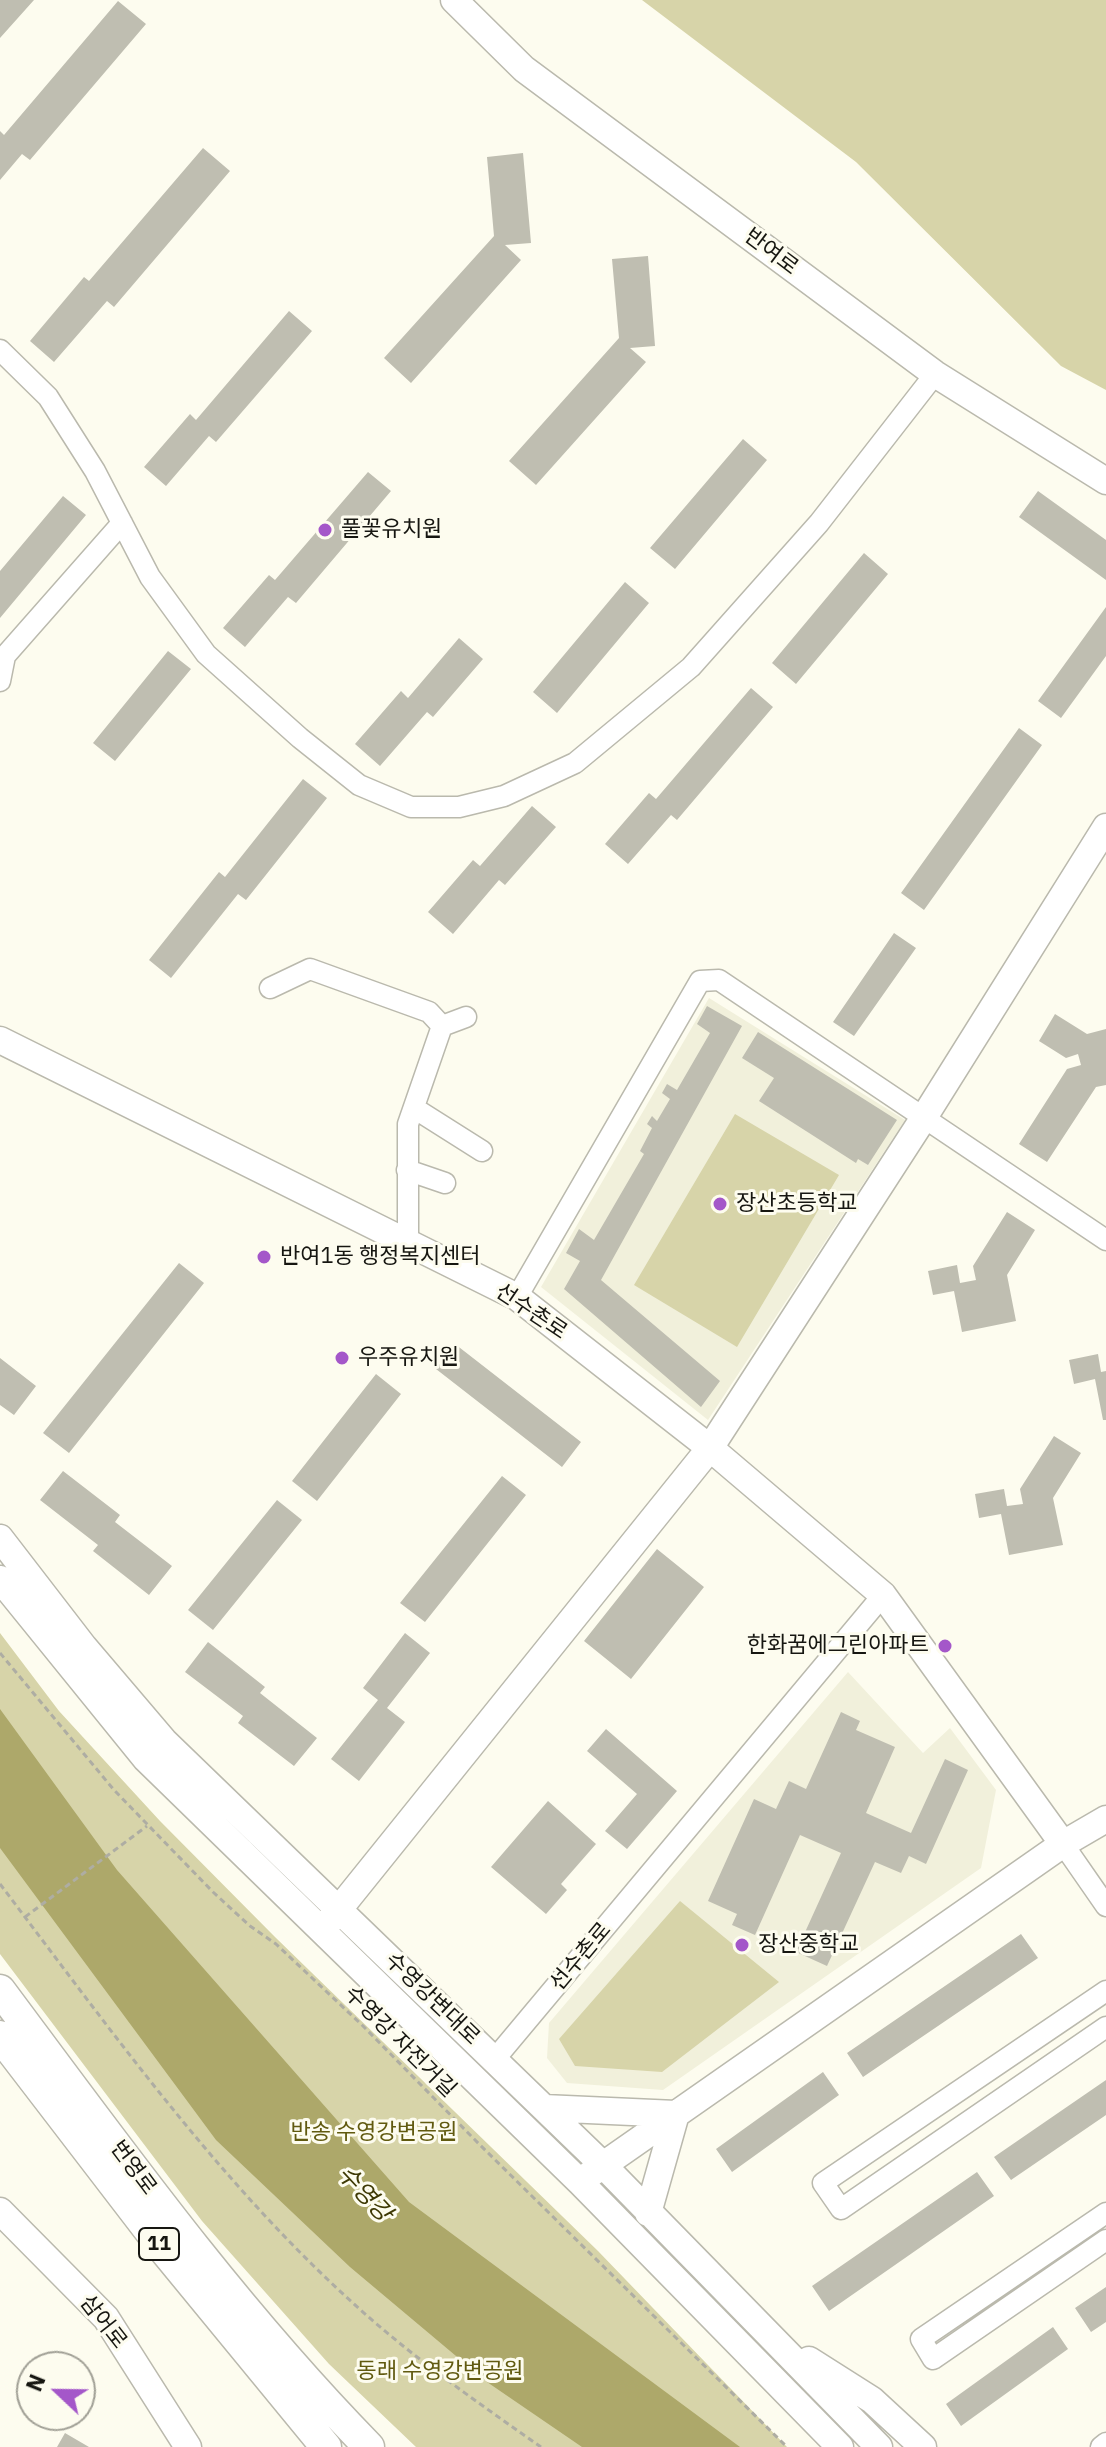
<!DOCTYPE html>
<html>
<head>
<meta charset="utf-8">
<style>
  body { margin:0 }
  #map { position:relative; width:1106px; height:2447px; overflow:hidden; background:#fdfcef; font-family:"IBM Plex Sans",sans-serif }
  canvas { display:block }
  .north { position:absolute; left:16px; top:2351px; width:80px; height:80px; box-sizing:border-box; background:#fdfcef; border:2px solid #a1a096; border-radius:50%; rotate:292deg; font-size:22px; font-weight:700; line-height:32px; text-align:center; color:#161611 }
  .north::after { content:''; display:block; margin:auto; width:28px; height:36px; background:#a457c9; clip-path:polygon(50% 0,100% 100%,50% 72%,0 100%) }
</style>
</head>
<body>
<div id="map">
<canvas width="1106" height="2447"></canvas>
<div class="north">N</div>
</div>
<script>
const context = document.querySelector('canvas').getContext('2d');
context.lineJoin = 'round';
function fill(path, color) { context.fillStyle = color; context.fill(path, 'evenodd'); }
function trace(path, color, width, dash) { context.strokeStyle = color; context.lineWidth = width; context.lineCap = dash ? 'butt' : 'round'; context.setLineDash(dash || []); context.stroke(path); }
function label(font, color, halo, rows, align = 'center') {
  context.font = font + ' "IBM Plex Sans","Noto Sans KR",sans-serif'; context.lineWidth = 6; context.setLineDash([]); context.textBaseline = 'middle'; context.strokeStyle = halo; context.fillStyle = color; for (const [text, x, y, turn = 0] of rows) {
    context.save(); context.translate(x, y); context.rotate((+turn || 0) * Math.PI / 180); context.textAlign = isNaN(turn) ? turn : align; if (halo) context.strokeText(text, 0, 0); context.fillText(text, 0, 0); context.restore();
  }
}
fill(new Path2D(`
  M709,998L905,1120L708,1420L541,1287Z
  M848,1672L923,1753L950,1728L996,1790L981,1868L663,2090L567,2083L547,2058L549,2023Z`), '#f1f0db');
fill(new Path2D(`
  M642,0H1106V390L1061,366L856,162Z
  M735,1114L839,1175L737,1347L634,1285Z
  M0,1633L59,1711L160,1821L275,1937L598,2251L787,2447H416L329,2364L202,2221L0,1954Z
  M680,1901L779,1982L662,2072L575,2066L559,2039Z`), '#d7d4a9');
fill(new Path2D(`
  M0,1709L117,1870L409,2202L740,2447H582L487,2382L350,2267L216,2140L0,1848Z`), '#ada86a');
fill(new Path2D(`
  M0,0H34L0,38Z
  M118,1L146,24L30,160L22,154L0,180V131L4,135Z
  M203,148L230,171L114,307L107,301L54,362L30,341L84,277L89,281Z
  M523,153L531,243L505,245L521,260L411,383L384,358L494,236L487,157Z
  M648,256L655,346L630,348L646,362L536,485L509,461L619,338L612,259Z
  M289,311L312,331L216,442L209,436L166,486L144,467L190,414L196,420Z
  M743,439L767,460L675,569L650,548Z
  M368,472L391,491L296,603L288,597L245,647L223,628L269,575L275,580Z
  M1038,491L1106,540V580L1019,517Z
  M63,496L86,515L0,618V571Z
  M864,553L888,574L796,684L772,663Z
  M625,582L649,603L557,713L533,692Z
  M1106,607V656L1061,718L1038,701Z
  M459,638L483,659L433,717L427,712L380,766L355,744L401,691L408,698Z
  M168,651L191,669L115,761L93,743Z
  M751,688L773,707L677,820L671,815L628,864L605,844L649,793L656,799Z
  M1019,728L1042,745L924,910L901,893Z
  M303,779L327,798L246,900L238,894L171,978L149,960L219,872L225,877Z
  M532,806L556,827L505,885L499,880L453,934L428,912L473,860L480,866Z
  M894,933L916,948L854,1036L833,1022Z
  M707,1006L742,1026L601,1280L720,1381L701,1407L564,1289L580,1261L566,1253L579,1229L594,1240L644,1154L640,1151L652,1128L647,1124L652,1116L657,1121L670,1099L662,1093L667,1084L677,1090L710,1033L697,1024Z
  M1055,1014L1087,1034L1106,1029V1085L1096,1087L1047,1162L1019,1144L1067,1069L1081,1065L1078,1054L1066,1058L1039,1041Z
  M758,1032L897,1120L868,1165L858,1159L856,1163L759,1101L774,1078L742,1058Z
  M1007,1212L1035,1230L1007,1275L1016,1321L962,1332L954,1291L933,1295L928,1271L957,1265L960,1283L976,1280L973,1266Z
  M179,1263L204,1283L69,1453L43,1433Z
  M455,1344L581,1442L562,1467L436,1369Z
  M1098,1354L1101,1372L1106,1371V1420H1103L1095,1379L1074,1384L1069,1360Z
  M0,1358L36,1386L14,1415L0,1405Z
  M376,1374L401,1394L317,1501L292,1481Z
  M1054,1436L1081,1453L1053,1498L1063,1545L1009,1555L1001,1514L979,1518L975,1494L1004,1489L1007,1506L1023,1504L1020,1489Z
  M63,1471L120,1515L115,1522L172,1566L149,1595L93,1551L98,1545L40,1500Z
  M502,1476L526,1495L425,1622L400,1603Z
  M277,1500L302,1520L213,1630L188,1610Z
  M657,1549L704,1587L631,1679L584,1641Z
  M405,1633L430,1653L387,1708L405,1722L359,1781L331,1759L378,1700L363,1688Z
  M208,1642L265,1687L260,1693L317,1738L294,1766L238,1723L243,1716L185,1672Z
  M841,1712L860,1721L856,1730L895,1747L866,1813L911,1833L945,1759L968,1770L926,1864L909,1856L901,1873L875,1862L827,1966L796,1952L841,1853L800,1835L755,1935L732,1925L737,1914L708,1901L754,1799L776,1809L789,1781L806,1789Z
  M606,1729L677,1791L627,1849L605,1831L637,1794L587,1751Z
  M548,1801L596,1844L561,1884L567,1890L546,1914L491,1867Z
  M1021,1934L1038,1958L863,2077L847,2053Z
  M823,2072L839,2095L732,2172L716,2149Z
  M1106,2080V2115L1011,2180L994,2157Z
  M977,2172L994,2196L829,2311L812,2286Z
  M1106,2287V2322L1091,2332L1075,2308Z
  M1053,2327L1068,2349L961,2426L946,2404Z
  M65,2433L89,2447H57Z`), '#bfbeb1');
const minor = new Path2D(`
  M0,350L48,397L95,471L150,577L206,654L300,738L359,785L411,807H459L504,796L575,763L691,667L819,523L935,374
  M0,681L5,656L122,523
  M270,988L310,969L429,1012L442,1026
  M414,1108L482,1151
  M407,1170L445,1183
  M408,1243V1124L442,1026L466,1017
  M517,1297L700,981L719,980L1106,1240
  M1063,1844L1106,1906
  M1106,1991L823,2183L841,2209L1106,2027
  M494,2060L883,1595
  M1106,2213L921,2339L933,2359L1106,2240
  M1101,2447L1106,2443`);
const major = new Path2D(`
  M454,0L524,69L935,374L1106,481
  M0,1040L517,1297L710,1448L883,1595L1063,1844
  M0,1538L84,1647L164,1741L603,2165L879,2447
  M0,1579L146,1759L580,2182L840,2447
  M323,1929L710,1448L923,1119L1106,827
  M544,2108L676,2114L648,2213
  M589,2175L1063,1844L1106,1819
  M0,2211L106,2318L188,2447
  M809,2360L872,2400L923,2447`);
const highway = new Path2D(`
  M0,1990C117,2147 232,2307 369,2447
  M0,2036L165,2251L326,2447`);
trace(minor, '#bab9ad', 23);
trace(major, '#bab9ad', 29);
trace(highway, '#bab9ad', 33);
trace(new Path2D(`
  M0,1653L114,1790L213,1892L250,1926L276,1944L363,2026L480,2145L787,2447
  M0,1884C110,2029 218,2181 354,2304C412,2357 477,2402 541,2447
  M25,1917L147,1826`), '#aeada3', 3, [6, 4]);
trace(minor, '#fff', 20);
trace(major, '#fff', 26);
trace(highway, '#fff', 30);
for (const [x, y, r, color] of [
  [325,530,8,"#a457c9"],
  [720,1204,8,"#a457c9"],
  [264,1257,8,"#a457c9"],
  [342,1358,8,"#a457c9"],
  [945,1646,8,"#a457c9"],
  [742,1945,8,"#a457c9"]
]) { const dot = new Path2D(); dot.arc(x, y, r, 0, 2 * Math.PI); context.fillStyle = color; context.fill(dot); trace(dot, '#fdfcef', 3); }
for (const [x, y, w] of [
  [159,2244,40]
]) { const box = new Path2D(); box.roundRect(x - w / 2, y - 16, w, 32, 6); context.fillStyle = '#fdfcef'; context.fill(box); trace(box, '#161611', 2); }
label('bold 20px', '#161611', null, [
  ["11",159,2244]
]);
label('22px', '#161611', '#fdfcef', [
  ["반여로",771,252,37],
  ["선수촌로",531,1312,34],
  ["선수촌로",581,1957,-50],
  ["수영강변대로",432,1999,44],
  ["수영강 자전거길",400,2042,45],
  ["번영로",133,2168,53],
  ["삼어로",103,2322,52]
]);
label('22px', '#161611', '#fdfcef', [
  ["풀꽃유치원",341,530],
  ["장산초등학교",736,1204],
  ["반여1동 행정복지센터",280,1257],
  ["우주유치원",358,1358],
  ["한화꿈에그린아파트",929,1646,"right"],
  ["장산중학교",758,1945]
], 'left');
label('22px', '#615a10', '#fdfcef', [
  ["반송 수영강변공원",374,2133],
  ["동래 수영강변공원",440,2372]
]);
label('italic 24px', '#3e3905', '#fdfcef', [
  ["수영강",364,2194,47]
]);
</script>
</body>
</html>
